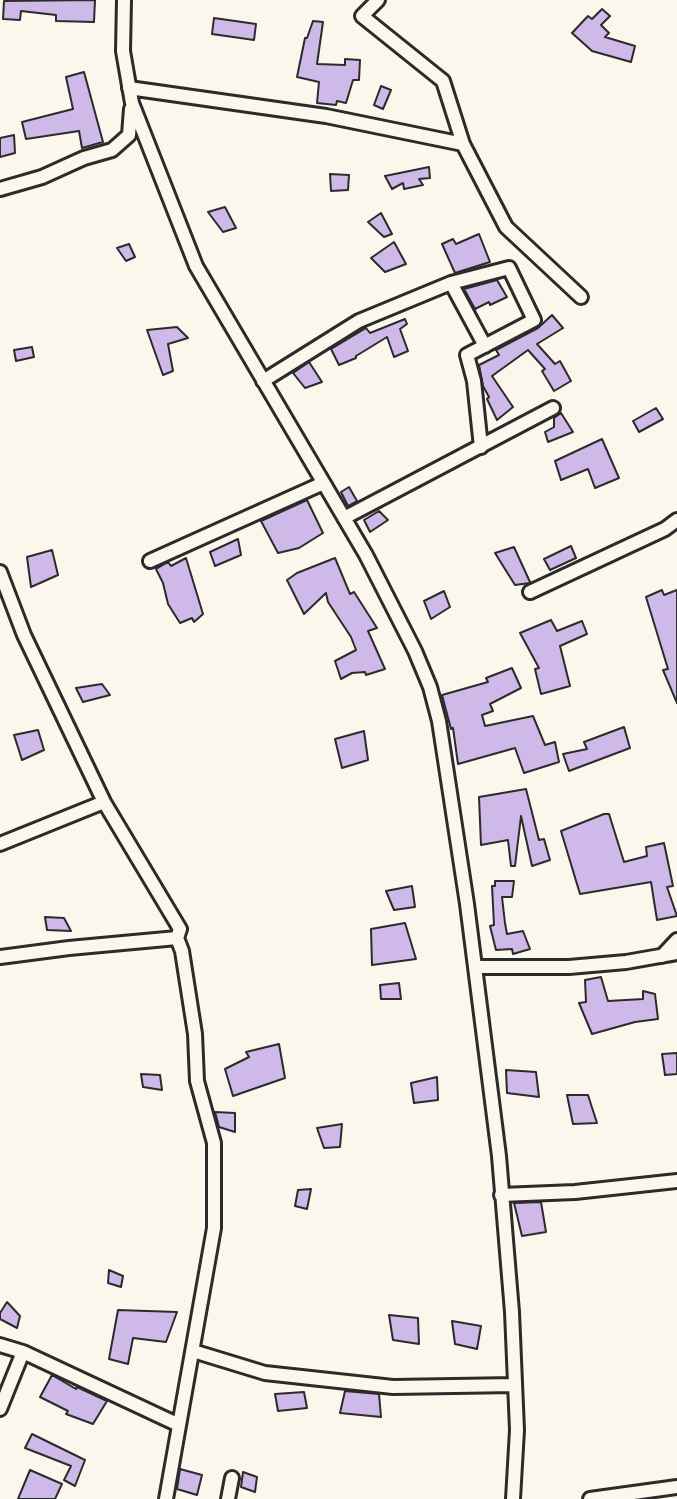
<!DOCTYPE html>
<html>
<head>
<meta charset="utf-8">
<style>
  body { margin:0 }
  canvas { display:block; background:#fbf7ec }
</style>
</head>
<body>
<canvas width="677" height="1499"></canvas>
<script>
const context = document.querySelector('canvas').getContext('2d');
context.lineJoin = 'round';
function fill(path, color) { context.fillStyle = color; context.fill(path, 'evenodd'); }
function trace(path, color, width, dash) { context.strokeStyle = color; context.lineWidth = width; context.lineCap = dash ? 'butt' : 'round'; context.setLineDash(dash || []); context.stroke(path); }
const building = new Path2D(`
  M95,0L94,22L56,21V15L21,11L20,20L3,19L4,1Z
  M602,9L610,16L601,25L609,33L605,37L635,46L631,62L592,51L572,33L588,16L592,19Z
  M214,18L256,24L254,40L212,34Z
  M313,21L323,22L317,64L345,65V59L360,60L359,80H353L346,103L337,101L336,105L317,103L319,82L297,77L305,38H307Z
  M84,72L103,142L82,148L79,131L26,139L22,122L73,109L66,77Z
  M381,86L391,90L383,109L374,105Z
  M14,135L15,153L0,157V138Z
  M429,167L430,178L419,179L423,185L404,189L403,183L392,189L385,176Z
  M330,174L349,175L348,190L331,191Z
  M225,207L236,228L223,232L208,212Z
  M381,213L392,234L384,237L368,222Z
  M479,234L490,262L455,273L442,244L453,239L456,244Z
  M394,242L406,264L385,272L371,258Z
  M129,244L135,257L126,261L117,248Z
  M497,280L507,297L490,305L489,302L475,309L464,289Z
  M552,315L563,328L537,344L555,364L560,361L571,381L554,391L542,371L545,369L528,350L492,376L513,407L497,420L487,399L489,397L483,386L479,365L499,355L496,350L538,328Z
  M405,319L407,324L400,329L408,351L394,357L387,337L356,356V358L339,365L331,349L366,328L370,333Z
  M177,327L188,338L168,344L173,371L163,375L147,330Z
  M32,347L34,357L16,361L14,350Z
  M309,362L322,382L305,388L293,373Z
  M656,408L663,419L639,432L633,421Z
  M561,413L573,432L548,442L545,432L554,427V418Z
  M602,439L619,478L595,488L588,469L561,480L555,461Z
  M349,487L357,501L348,506L341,492Z
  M307,500L323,533L299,548L278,553L261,521Z
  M379,511L388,520L370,532L364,520Z
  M238,539L241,555L215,566L210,552Z
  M571,546L576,558L550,570L544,559Z
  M514,547L530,582V583L515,585L495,553Z
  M52,550L58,575L31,587L27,557Z
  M186,558L203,614L194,622L192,618L180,623L168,604L163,583L156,569L168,562L171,566Z
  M335,558L350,594L354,592L377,628L368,631L385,669L366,675L365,672L352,673L341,679L335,661L356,650L351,637L328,602L326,593L304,614L287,580L297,573Z
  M662,590L664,595L677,590V703L663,670L668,669L646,597Z
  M444,591L450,607L431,619L424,601Z
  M551,620L557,631L582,621L587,634L560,646L570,686L541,694L535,669L539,668L520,633Z
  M512,668L521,688L490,704L493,711L482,715L485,726L533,716L545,745L555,742L559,762L524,773L515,748L458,764L453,728L451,729L442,695L488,682L486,678Z
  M102,684L110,695L83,702L76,688Z
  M624,727L630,748L569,771L563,754L587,749L584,742Z
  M38,730L44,750L22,760L14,735Z
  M364,731L368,760L342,768L335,739Z
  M526,789L539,840L544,839L550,860L532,866L521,816L515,866H511L508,840L481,845L479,797Z
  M604,814H609L624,862L647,856L646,847L664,843L673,886L667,887L677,916L657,920L651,882L580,894L561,831Z
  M495,881H514L512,897H502L505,923L507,934L523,931L530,949L513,954L512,949L496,950L490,926L494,925L492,886H495Z
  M412,886L415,907L394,910L386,891Z
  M45,917L64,918L71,931L47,930Z
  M405,923L416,959L372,965L371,929Z
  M601,977L608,1001L643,999V991L655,994L658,1019L635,1022L592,1034L579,1003L586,1002L585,980Z
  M399,983L401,999H381L380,985Z
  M279,1044L285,1078L233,1096L225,1069L249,1057L246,1052Z
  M677,1053V1074L665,1075L662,1054Z
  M506,1070L536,1072L539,1097L507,1093Z
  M141,1074L160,1075L162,1090L143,1087Z
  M437,1077L438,1100L414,1103L411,1083Z
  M567,1095H588L597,1123L573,1124Z
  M215,1112L235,1113V1132L219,1127Z
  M342,1124L340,1147L324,1148L317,1128Z
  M311,1189L307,1209L295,1206L298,1190Z
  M541,1202L546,1232L522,1236L514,1203Z
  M109,1270L123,1276L121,1287L108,1283Z
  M7,1302L20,1316L17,1328L0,1319V1313Z
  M118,1310L177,1312L166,1342L133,1338L128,1364L109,1359Z
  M389,1315L418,1318L419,1344L393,1340Z
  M452,1321L481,1326L477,1349L455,1344Z
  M52,1375L76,1389L77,1387L107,1401L93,1424L66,1414L68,1411L40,1397Z
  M345,1391L379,1394L381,1417L340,1413Z
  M304,1392L307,1408L278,1411L275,1394Z
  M32,1434L85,1460L75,1486L64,1480L71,1466L25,1448Z
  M180,1469L202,1475L197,1495L177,1489Z
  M30,1470L62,1484L55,1499H18Z
  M243,1472L257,1477L255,1492L241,1487Z`);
fill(building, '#ceb9e9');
trace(building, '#2b2b2b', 2);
const minor = new Path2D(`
  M124,0L123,51L132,103L196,266L366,555L415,651L430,687L439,721L467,904L499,1156L512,1312L517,1430L513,1499
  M378,0L362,16L443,81L463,144
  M129,88L326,116L463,144L506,227L581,297
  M0,189L42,177L84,158L112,150L129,135L131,109
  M263,381L359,321L451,283
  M481,447L474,381L467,355L534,320L509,268L451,283L485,346
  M344,518L553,408
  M150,561L319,485H325
  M0,572L24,635L104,802L180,929L177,938L182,951L195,1034L197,1081L214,1143V1228L166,1499
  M530,592L665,529L677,520
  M0,844L104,802
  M662,956L677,940
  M0,957L69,948L177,938
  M475,967H569L626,962L677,953
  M501,1195L575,1192L677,1181
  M0,1345L23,1352L179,1425
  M193,1351L265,1373L393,1387L515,1385
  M0,1409L23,1352
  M228,1499L232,1478
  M590,1499L677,1487`);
trace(minor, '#2b2b2b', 18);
trace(minor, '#fbf7ec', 12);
</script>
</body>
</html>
